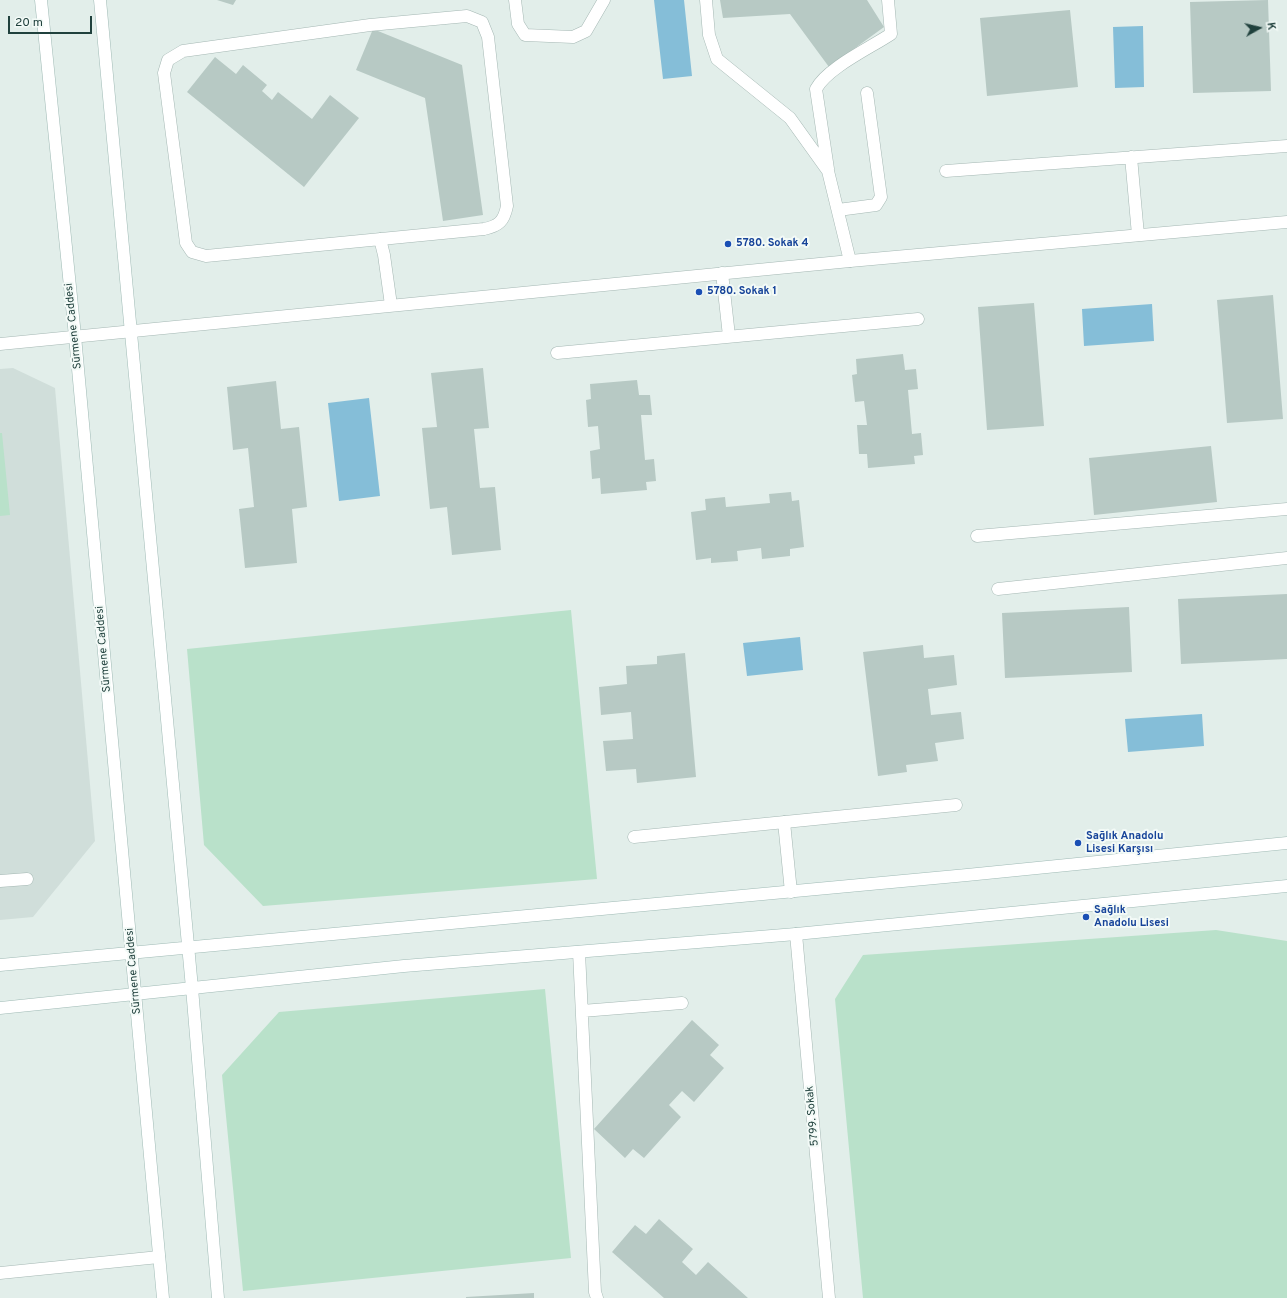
<!DOCTYPE html>
<html>
<head>
<meta charset="utf-8">
<style>
  body { margin:0 }
  #map { position:relative; width:1287px; height:1298px; overflow:hidden; background:#e2eeea; font-family:Overpass,sans-serif }
  canvas { display:block }
  .north { position:absolute; left:1239px; top:8px; width:40px; height:40px; -webkit-text-stroke:3px #f3faf7; paint-order:stroke; rotate:82deg; font-size:11px; font-weight:700; line-height:16px; text-align:center; color:#20413d }
  .north::after { content:''; display:block; margin:auto; width:14px; height:18px; background:#20413d; clip-path:polygon(50% 0,100% 100%,50% 72%,0 100%) }
  .scale { position:absolute; left:8px; top:16px; width:84px; height:18px; box-sizing:border-box; border:2px solid #20413d; border-top:0; padding-left:5px; font-size:12px; line-height:14px; white-space:nowrap; color:#20413d; -webkit-text-stroke:3px #f3faf7; paint-order:stroke }
</style>
</head>
<body>
<div id="map">
<canvas width="1287" height="1298"></canvas>
<div class="north">K</div>
<div class="scale">20 m</div>
</div>
<script>
const context = document.querySelector('canvas').getContext('2d');
context.lineJoin = 'round';
function fill(path, color) { context.fillStyle = color; context.fill(path, 'evenodd'); }
function trace(path, color, width, dash) { context.strokeStyle = color; context.lineWidth = width; context.lineCap = dash ? 'butt' : 'round'; context.setLineDash(dash || []); context.stroke(path); }
function label(font, color, halo, rows, align = 'center') {
  context.font = font + ' Overpass,sans-serif'; context.lineWidth = 4; context.setLineDash([]); context.textBaseline = 'middle'; context.strokeStyle = halo; context.fillStyle = color; for (const [text, x, y, turn = 0] of rows) {
    context.save(); context.translate(x, y); context.rotate((+turn || 0) * Math.PI / 180); context.textAlign = isNaN(turn) ? turn : align; if (halo) context.strokeText(text, 0, 0); context.fillText(text, 0, 0); context.restore();
  }
}
fill(new Path2D(`
  M13,368L55,388L95,841L33,917L0,920V369Z`), '#d0deda');
fill(new Path2D(`
  M0,433H2L10,515L0,516Z
  M571,610L597,879L263,906L204,845L187,649Z
  M1216,930L1287,941V1298H863L835,999L863,955Z
  M545,989L571,1258L243,1291L222,1075L279,1012Z`), '#b9e1ca');
fill(new Path2D(`
  M654,0H684L692,76L663,79Z
  M1143,26L1144,87L1115,88L1113,27Z
  M1152,304L1154,341L1084,346L1082,309Z
  M369,398L380,496L339,501L328,403Z
  M800,637L803,670L747,676L743,643Z
  M1202,714L1204,746L1128,752L1125,719Z`), '#85bed8');
fill(new Path2D(`
  M217,0H236L233,5Z
  M720,0H867L884,27L829,67L790,14L723,18Z
  M1268,0L1271,91L1193,93L1190,2Z
  M1070,10L1078,87L987,96L980,18Z
  M373,29L462,65L483,215L443,221L425,98L356,70Z
  M215,57L236,74L243,65L267,85L262,91L272,100L278,92L312,119L330,95L359,118L304,187L187,92Z
  M1273,295L1283,419L1227,423L1217,300Z
  M1034,303L1044,426L987,430L978,307Z
  M903,354L905,370L916,369L918,389L908,390L912,434L921,433L923,455L914,456L915,464L868,468L867,454H859L857,425H867L864,401L855,402L852,375L857,374L856,359Z
  M483,368L489,428L474,429L480,488L495,487L501,550L452,555L447,507L430,509L422,428L437,427L431,373Z
  M637,380L639,395H650L652,415H641L645,460L654,459L656,481L646,482L647,490L601,494L600,478L592,479L590,451L600,449L598,426L588,427L586,400L591,399L590,384Z
  M276,381L281,429L299,427L307,507L292,509L297,563L245,568L239,509L254,507L248,448L233,450L227,387Z
  M1211,446L1217,502L1094,515L1089,458Z
  M791,492L792,501L799,500L804,547L790,549V556L762,559L761,548L737,551L738,561L711,563V558L696,560L691,512L706,510L705,499L725,497L726,507L770,503L769,494Z
  M1287,594V659L1181,664L1178,599Z
  M1129,607L1132,672L1005,678L1002,613Z
  M923,645L924,658L954,655L957,685L928,689L931,715L961,712L964,739L935,743L938,761L906,765L907,772L878,776L863,652Z
  M685,653L696,777L637,783L636,769L606,771L603,741L633,739L631,712L601,715L599,687L627,684L626,666L657,664V656Z
  M692,1020L719,1045L710,1055L724,1068L694,1102L682,1091L669,1105L681,1117L644,1158L633,1149L625,1158L594,1129Z
  M659,1219L693,1249L682,1262L696,1275L708,1262L748,1298H664L612,1252L635,1225L646,1234Z
  M534,1293V1298H466V1297Z`), '#b7c9c4');
const lane = new Path2D(`
  M515,0L518,24L525,35L573,37L586,31L604,0
  M706,0L709,35L717,59L790,118L828,171L850,261
  M467,16L482,22L488,37L507,206C504,221 499,226 484,229L206,256L192,252L186,243L164,73L168,60L183,51L370,25Z
  M1131,157L1138,235
  M828,169L816,89C827,68 870,48 891,34L888,0
  M946,171L1287,146
  M838,210L876,205L881,197L867,93
  M380,239L384,255L391,305
  M722,273L729,336
  M557,353L918,319
  M977,536L1287,509
  M998,589L1287,558
  M784,822L791,892
  M634,837L956,805
  M0,881L27,879
  M579,952L595,1292L597,1298
  M582,1011L682,1003
  M0,1273L159,1257`);
const street = new Path2D(`
  M0,344L850,261L1287,222
  M796,934L829,1298`);
const secondary = new Path2D(`
  M41,0L75,336L163,1298
  M100,0L192,988L218,1298
  M0,965L967,875L1287,843
  M0,1008L404,966L796,934L1287,886`);
trace(lane, '#a4b7b3', 13);
trace(street, '#a4b7b3', 13);
trace(secondary, '#9fbab5', 13);
trace(lane, '#fff', 12);
trace(street, '#fff', 12);
trace(secondary, '#fff', 12);
for (const [x, y, r, color] of [
  [728,244,4,"#1a4fb4"],
  [699,292,4,"#1a4fb4"],
  [1078,843,4,"#1a4fb4"],
  [1086,917,4,"#1a4fb4"]
]) { const dot = new Path2D(); dot.arc(x, y, r, 0, 2 * Math.PI); context.fillStyle = color; context.fill(dot); trace(dot, '#f3faf7', 1.5); }
label('bold 11px', '#164399', '#f3faf7', [
  ["5780. Sokak 4",736,244],
  ["5780. Sokak 1",707,292],
  ["Sağlık Anadolu",1086,837],
  ["Lisesi Karşısı",1086,850],
  ["Sağlık",1094,911],
  ["Anadolu Lisesi",1094,924]
], 'left');
label('11px', '#20413d', '#f3faf7', [
  ["Sürmene Caddesi",74,326,-96],
  ["Sürmene Caddesi",104,649,-95],
  ["Sürmene Caddesi",134,971,-95],
  ["5799. Sokak",813,1116,-95]
]);
</script>
</body>
</html>
